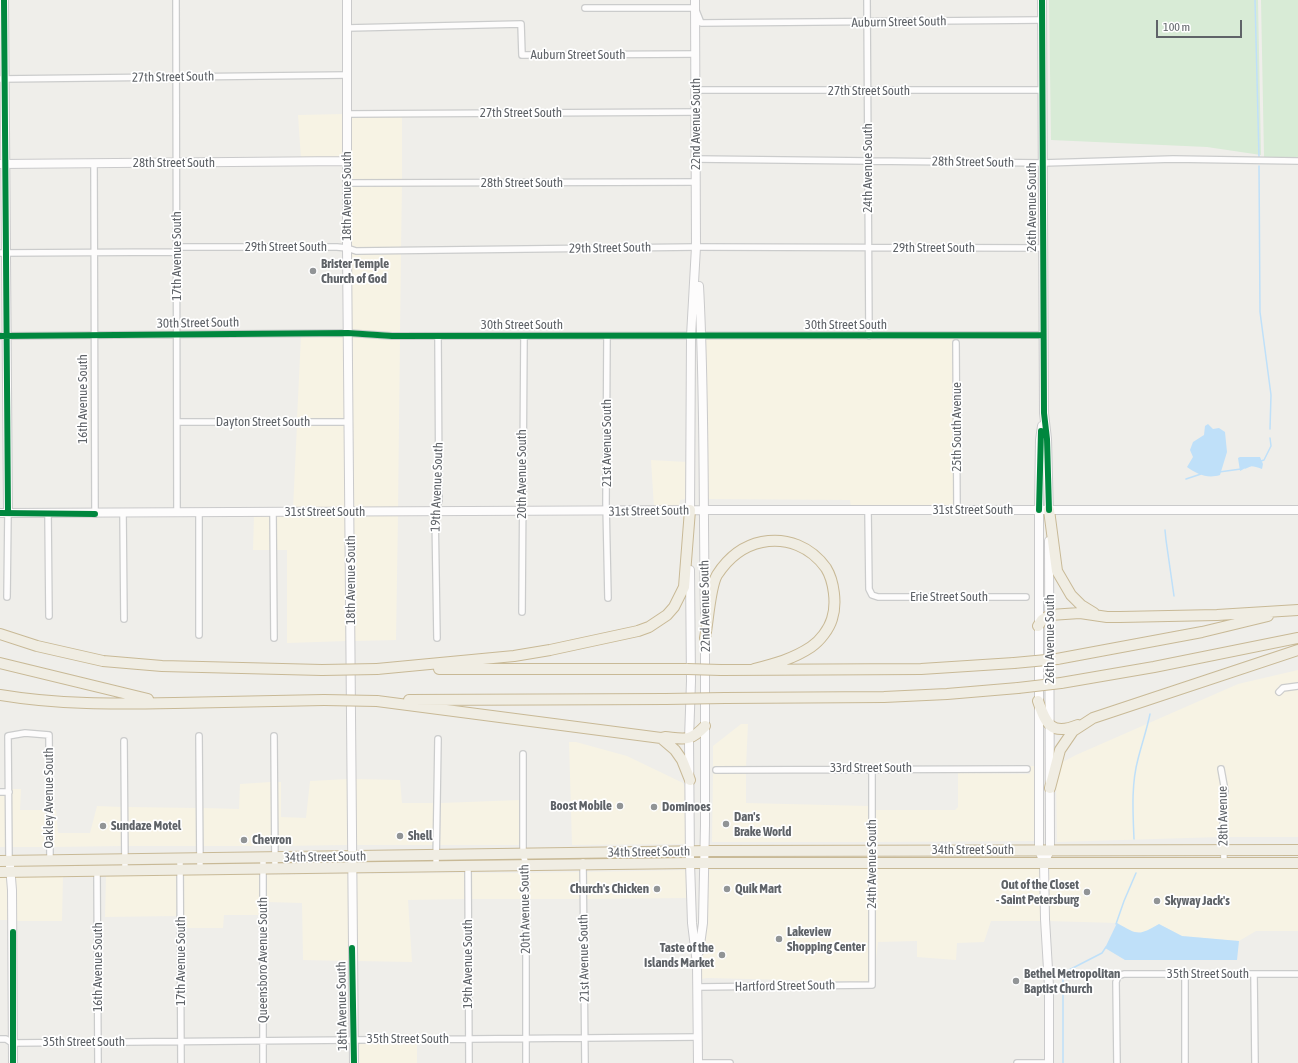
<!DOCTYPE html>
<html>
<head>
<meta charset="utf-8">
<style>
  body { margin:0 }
  #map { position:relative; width:1298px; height:1063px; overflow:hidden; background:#efeeea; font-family:"Asap Condensed",sans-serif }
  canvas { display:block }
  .scale { position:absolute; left:1156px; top:20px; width:86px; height:18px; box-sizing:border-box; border:2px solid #5f6368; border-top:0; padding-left:5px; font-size:12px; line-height:14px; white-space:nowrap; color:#5f6368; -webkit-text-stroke:3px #fff; paint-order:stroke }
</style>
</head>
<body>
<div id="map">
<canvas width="1298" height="1063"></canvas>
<div class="scale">100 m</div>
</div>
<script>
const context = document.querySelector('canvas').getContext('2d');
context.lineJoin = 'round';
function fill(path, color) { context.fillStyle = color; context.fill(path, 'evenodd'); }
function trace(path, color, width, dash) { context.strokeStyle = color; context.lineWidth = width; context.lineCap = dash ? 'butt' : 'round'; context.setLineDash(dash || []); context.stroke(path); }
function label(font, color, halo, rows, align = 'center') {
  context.font = font + ' "Asap Condensed",sans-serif'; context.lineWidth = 3.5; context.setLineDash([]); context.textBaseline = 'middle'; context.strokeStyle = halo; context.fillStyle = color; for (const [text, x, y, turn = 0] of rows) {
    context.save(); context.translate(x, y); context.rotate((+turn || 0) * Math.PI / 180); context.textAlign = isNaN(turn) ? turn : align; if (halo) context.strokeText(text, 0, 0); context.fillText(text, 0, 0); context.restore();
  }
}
fill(new Path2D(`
  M344,114V158L301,159L298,115Z
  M351,117H402V180H352L353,159H351Z
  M352,186H402L401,248H356L351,246Z
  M351,253L354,254H401L400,333L352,330Z
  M301,336H345L346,419H297Z
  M352,336L400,339L398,509H354Z
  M957,338V340H952L954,506L851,507L850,500L707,499L705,339Z
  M297,425H346L347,509H293Z
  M651,460L687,462L686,499L680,500L679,507L654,508Z
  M254,515H269L270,550H253Z
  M276,515H347V641L287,643V550H276Z
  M354,515H398L396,640L354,641Z
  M1298,670V683L1279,685L1281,691L1298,689V837H1227V801L1228,791L1224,765L1218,766L1221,791L1220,801V837L1057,842L1056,775L1059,764L1076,755L1238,684Z
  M741,724H748L746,766L713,767V746Z
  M569,742H576L627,756L683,783L686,789L687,844L572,845Z
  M1030,766H1035L1036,841L875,842V810H955L958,807V773L1030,774Z
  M746,772V803L869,806L868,842H712L713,773Z
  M348,779V845L278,846V782H281V817L306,818L310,781Z
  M354,779L400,780L402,803H434L433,845H355Z
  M271,782V846H203V808L239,809L240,784Z
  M12,789H21L20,810H46V847H12Z
  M6,794V847H0V795Z
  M520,800V845H440L441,803Z
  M97,806L121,807V846L53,847V810H56L58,833H90Z
  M128,807L197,808V846H128Z
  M1041,866L1042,921H991L984,942L957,943L956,960L917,957V941L878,942L875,968V867Z
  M1048,866L1298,868V931H1256L1239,941L1182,936L1159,924L1143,933L1131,931L1117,923L1048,921Z
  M868,867L869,982L707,978L701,979V961L706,923L707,870Z
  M687,870L688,898L587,899L586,872Z
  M580,872V899H529V873Z
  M465,873V899L408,900L412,962L356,961L355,874Z
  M471,873H522V899H471Z
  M348,874L349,961L303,960L302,903L267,902V875Z
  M177,875V916L105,917L106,876Z
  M184,875H260V915H224L223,928H187L186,916H184Z
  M0,876H8L9,920H0Z
  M14,876H63L62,921H16Z
  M417,1042V1063H359V1043Z`), '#f7f3e4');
fill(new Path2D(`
  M1049,0H1258L1261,155L1207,147L1051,140Z
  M1261,0H1298V157H1264Z`), '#d8ebd6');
fill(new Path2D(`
  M1208,424L1213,429L1219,428L1225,432L1227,452L1220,475C1207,479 1197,474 1187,467L1193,457L1190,450L1193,442L1204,435L1205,426Z
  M1240,457H1260L1263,464L1262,469C1251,465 1250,465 1240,471L1238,458Z
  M1117,923C1138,935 1138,936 1159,924L1182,936L1239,941L1237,960H1125L1105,948Z`), '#bfe0f9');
trace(new Path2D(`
  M1255,0L1259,157
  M1259,166L1260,312L1271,395L1270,429
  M1261,461L1264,460L1271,446L1270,438
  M1245,468L1252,465
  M1219,472L1241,469
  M1186,479L1201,474
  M1165,530L1166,540L1174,596
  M1134,839C1133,813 1131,785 1138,759C1142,743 1147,729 1150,714
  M1116,924L1124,901L1136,873
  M1063,1063V976L1067,971L1102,953L1106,947`), '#bfe0f9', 1.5);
const street = new Path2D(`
  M176,0L177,513
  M867,0L869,336
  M585,8H695L701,23L1042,20
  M347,28L521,24L522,55L696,54
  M0,79L347,75
  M696,90H1042
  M347,114L696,112
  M696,159L1043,163L1173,159L1298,161
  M94,163L95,514
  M347,183L696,182
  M177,247H337L347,248L356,251L696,247L1043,248
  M0,253L177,252
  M0,336L348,333L392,336L1043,335
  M607,336L606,503L608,598
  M956,343L957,510
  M177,422H349
  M868,511L869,589L872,595L878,597H1026
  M273,512L274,638
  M48,513L49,616
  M123,513L124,619
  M199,513V635
  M7,597L8,513
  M522,612L524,336
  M437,638L435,511L439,501L438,336
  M1279,692L1283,688L1298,686
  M199,736L200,870
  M274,736L275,869
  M124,741L125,871
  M523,754V854L526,865V1063
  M1221,769L1225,791L1223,801L1224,863
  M716,770L1027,769
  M0,792H9
  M180,858L181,1063
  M263,858V1063
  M9,861L8,736L25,733L49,735L50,860
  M583,862L585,1063
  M436,866L438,739
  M468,866L469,1063
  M97,871L98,1063
  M1254,974L1255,1063
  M1185,975V1063
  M698,987L872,985V768
  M0,1039H6L12,1043L698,1037
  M698,1063H730
  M1017,1063H1049
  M1117,1063L1116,982L1118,976L1124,974H1298`);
const secondary = new Path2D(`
  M4,0L8,513
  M347,0V248L354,1063
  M1042,0L1044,413L1047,439L1049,515
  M0,164L347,161
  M699,286C705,395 703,505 705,614
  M1042,426L1040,440L1039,510V850L1044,863L1045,919L1049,986V1063
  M0,513L703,510H1298
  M690,515L691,336L696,247L695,0
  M690,570L691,681L689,739L690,863L692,923L697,964L698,1063
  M1044,863L1050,850L1049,541
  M10,866L12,890L13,1063
  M699,952L703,923L705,825V632`);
const highway = new Path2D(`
  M1049,510L1057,571L1071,595L1081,605L1094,613
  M1038,626L1042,620L1050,615L1080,613L1107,617H1120L1217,615L1298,610
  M0,634L37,646L103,661L162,666L322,670
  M705,638C708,623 710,587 717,575C728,558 742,546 762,542C787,537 811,547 826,568C834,581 837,604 832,619C829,629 820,641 811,647C793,659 774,664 754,669
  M1057,659L1202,632L1268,616
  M0,663L148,699
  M377,669L514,656L550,650L638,631L649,627L667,615L674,607L684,587L690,510
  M439,669H687
  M721,670L921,669L1014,663
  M1061,683L1154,667L1298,638
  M0,695C59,705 115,704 175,703C225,702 275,701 324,700
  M725,698L884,697L947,694L1018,688
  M409,700L666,699
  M377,701L661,738L665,737C685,739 690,742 705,726
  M1038,701C1046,724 1051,736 1078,725
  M661,738L675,750L682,760L690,780
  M1050,788L1060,750L1073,731L1093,718L1298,650
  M0,861L711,851L1298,850
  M0,872L690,863H1298`);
trace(street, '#cbcccc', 8);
trace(secondary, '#cacacb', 10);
trace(highway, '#c8b996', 12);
trace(street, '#fdfcfc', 5.5);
trace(secondary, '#fdfcfc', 8);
trace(highway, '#f0ede3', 10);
const highwayBridge = new Path2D(`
  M1014,663L1057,659
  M687,669L721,670
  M322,670L377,669
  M1018,688L1061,683
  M666,699L725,698
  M324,700L377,701`);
trace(highwayBridge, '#c8b996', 12, []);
trace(highwayBridge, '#f0ede3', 10);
trace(new Path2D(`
  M4,0L8,513
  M1042,0L1044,413L1047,439L1049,510
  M0,336L348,333L392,336L1043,335
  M1039,510L1041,431
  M0,513L95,514
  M352,948L354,1063
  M13,1063V932`), '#00873e', 6);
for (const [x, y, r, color] of [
  [313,271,4,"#919496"],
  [620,806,4,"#919496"],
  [654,807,4,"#919496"],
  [726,824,4,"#919496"],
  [103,826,4,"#919496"],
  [400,836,4,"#919496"],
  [244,840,4,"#919496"],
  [657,889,4,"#919496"],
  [727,889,4,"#919496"],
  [1087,892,4,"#919496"],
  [1157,901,4,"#919496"],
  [779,939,4,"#919496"],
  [722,955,4,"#919496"],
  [1016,981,4,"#919496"]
]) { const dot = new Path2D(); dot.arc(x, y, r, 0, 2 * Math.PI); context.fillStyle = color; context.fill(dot); trace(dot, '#fff', 1.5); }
label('13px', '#5f6368', '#fff', [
  ["Auburn Street South",899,22,-1],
  ["Auburn Street South",578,55],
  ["27th Street South",173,77,-1],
  ["27th Street South",869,91],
  ["27th Street South",521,113],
  ["22nd Avenue South",696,124,-90],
  ["28th Street South",973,162,1],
  ["28th Street South",174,163],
  ["24th Avenue South",868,168,-90],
  ["28th Street South",522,183],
  ["18th Avenue South",347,196,-90],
  ["26th Avenue South",1032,207,-90],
  ["29th Street South",286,247],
  ["29th Street South",610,248,-1],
  ["29th Street South",934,248],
  ["17th Avenue South",177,256,-90],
  ["30th Street South",198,323,-1],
  ["30th Street South",522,325],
  ["30th Street South",846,325],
  ["16th Avenue South",83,399,-90],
  ["Dayton Street South",263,422],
  ["25th South Avenue",957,427,-90],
  ["21st Avenue South",607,443,-90],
  ["20th Avenue South",522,474,-90],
  ["19th Avenue South",437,487,-88],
  ["31st Street South",973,510],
  ["31st Street South",649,511,-1],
  ["31st Street South",325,512],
  ["18th Avenue South",351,580,-90],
  ["Erie Street South",949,597],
  ["22nd Avenue South",705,606,-91],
  ["26th Avenue South",1050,639,-90],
  ["33rd Street South",871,768],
  ["Oakley Avenue South",49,798,-90],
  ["28th Avenue",1223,816,-91],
  ["34th Street South",973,850],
  ["34th Street South",649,852,-1],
  ["34th Street South",325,857,-1],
  ["24th Avenue South",872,864,-90],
  ["20th Avenue South",525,909,-91],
  ["21st Avenue South",584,958,-91],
  ["Queensboro Avenue South",263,960,-90],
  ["17th Avenue South",181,961,-90],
  ["19th Avenue South",468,964,-90],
  ["16th Avenue South",98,967,-90],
  ["35th Street South",1208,974],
  ["Hartford Street South",785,986,-1],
  ["18th Avenue South",342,1006,-91],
  ["35th Street South",408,1039],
  ["35th Street South",84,1042]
]);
label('bold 13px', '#5f6368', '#fff', [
  ["Brister Temple",321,264],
  ["Church of God",321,279],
  ["Boost Mobile",612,806,"right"],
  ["Dominoes",662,807],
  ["Dan's",734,817],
  ["Brake World",734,832],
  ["Sundaze Motel",111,826],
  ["Shell",408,836],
  ["Chevron",252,840],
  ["Out of the Closet",1079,885,"right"],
  ["- Saint Petersburg",1079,900,"right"],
  ["Church's Chicken",649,889,"right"],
  ["Quik Mart",735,889],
  ["Skyway Jack's",1165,901],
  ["Lakeview",787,932],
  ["Shopping Center",787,947],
  ["Taste of the",714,948,"right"],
  ["Islands Market",714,963,"right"],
  ["Bethel Metropolitan",1024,974],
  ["Baptist Church",1024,989]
], 'left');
</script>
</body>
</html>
